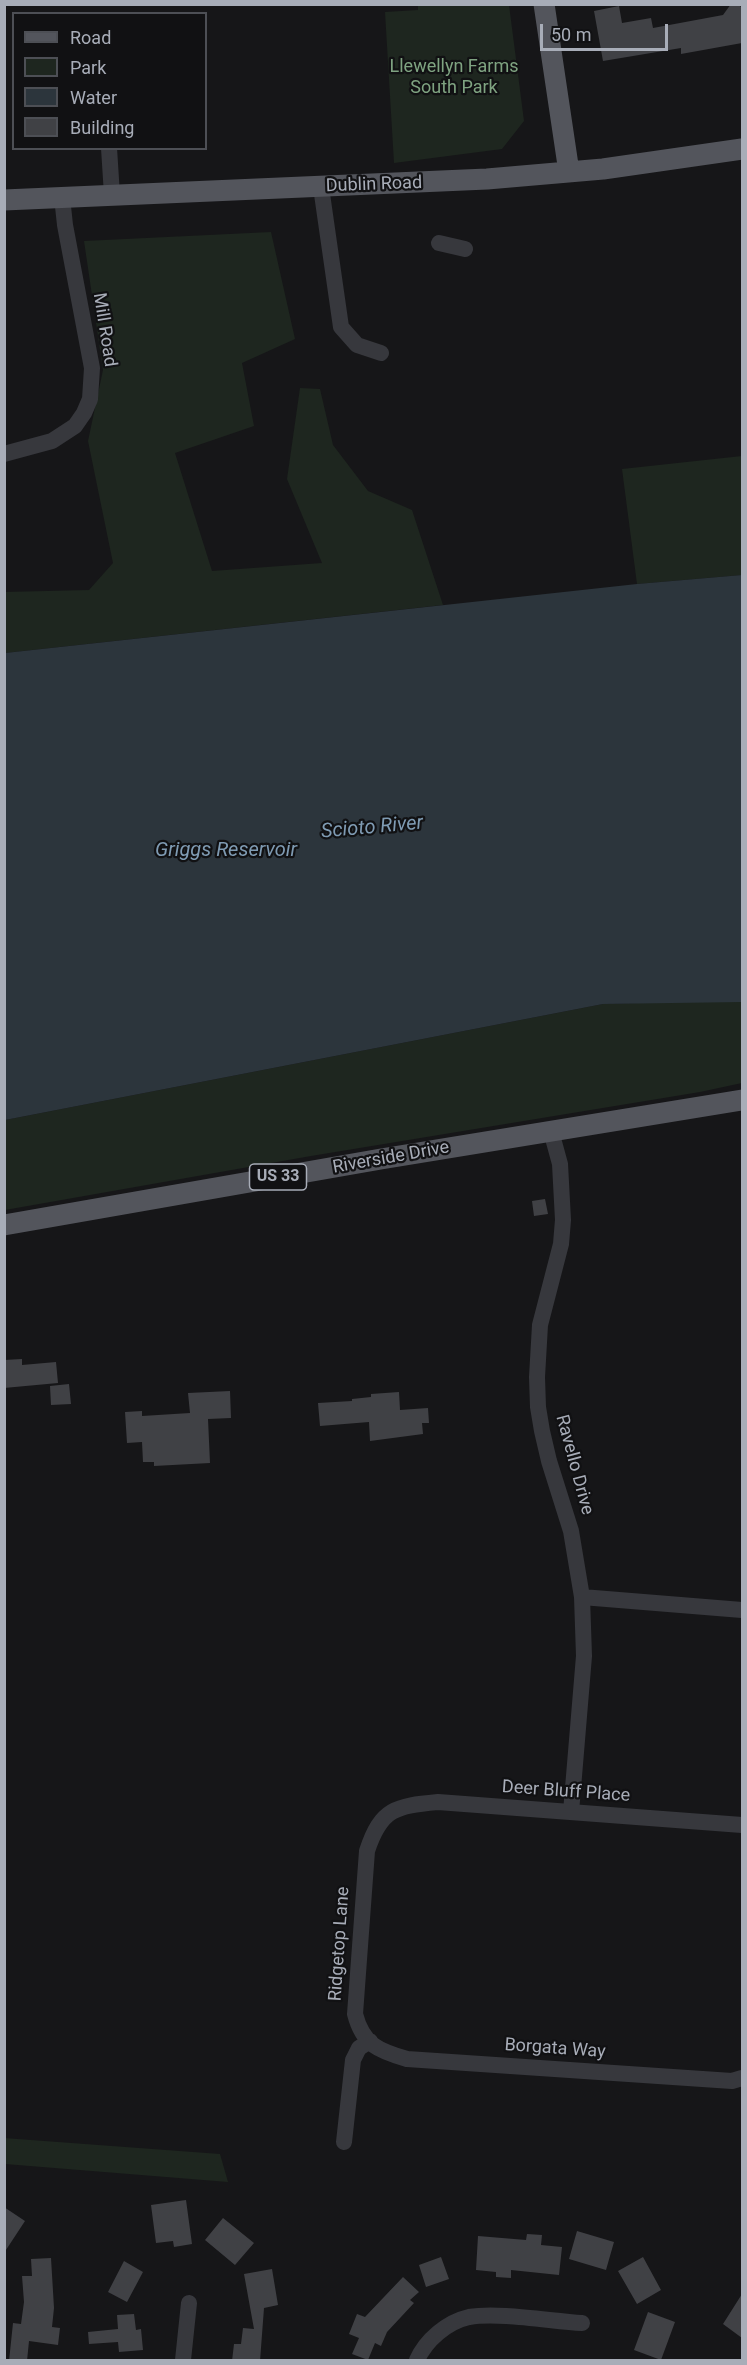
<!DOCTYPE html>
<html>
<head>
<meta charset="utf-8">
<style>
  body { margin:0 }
  #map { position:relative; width:747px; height:2365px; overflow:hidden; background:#161618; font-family:Roboto,sans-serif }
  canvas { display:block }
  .frame { position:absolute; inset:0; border:6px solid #a8adb8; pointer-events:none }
  .legend { position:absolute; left:12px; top:12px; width:195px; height:138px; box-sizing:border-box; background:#111113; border:2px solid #4d4f55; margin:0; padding:8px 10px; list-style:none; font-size:18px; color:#a8adb8 }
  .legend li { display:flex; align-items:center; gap:12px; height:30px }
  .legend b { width:30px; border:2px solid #4d4f55 }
  .scale { position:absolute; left:540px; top:24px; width:128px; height:27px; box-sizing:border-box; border:3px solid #a8adb8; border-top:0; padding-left:8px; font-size:18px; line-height:21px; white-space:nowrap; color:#a8adb8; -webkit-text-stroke:4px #111113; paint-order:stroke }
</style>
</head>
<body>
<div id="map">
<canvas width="747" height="2365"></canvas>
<div class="frame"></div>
<ul class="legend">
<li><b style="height:8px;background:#53555c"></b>Road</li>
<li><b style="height:16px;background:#1e261f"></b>Park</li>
<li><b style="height:16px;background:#2c353c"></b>Water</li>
<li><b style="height:16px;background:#404145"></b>Building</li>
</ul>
<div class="scale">50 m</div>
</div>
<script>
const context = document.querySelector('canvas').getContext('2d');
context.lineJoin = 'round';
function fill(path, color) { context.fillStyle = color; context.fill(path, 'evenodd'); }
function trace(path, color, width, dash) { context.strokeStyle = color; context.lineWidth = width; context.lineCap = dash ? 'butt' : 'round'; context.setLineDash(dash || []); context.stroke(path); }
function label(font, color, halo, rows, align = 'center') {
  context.font = font + ' Roboto,sans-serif'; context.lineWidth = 4.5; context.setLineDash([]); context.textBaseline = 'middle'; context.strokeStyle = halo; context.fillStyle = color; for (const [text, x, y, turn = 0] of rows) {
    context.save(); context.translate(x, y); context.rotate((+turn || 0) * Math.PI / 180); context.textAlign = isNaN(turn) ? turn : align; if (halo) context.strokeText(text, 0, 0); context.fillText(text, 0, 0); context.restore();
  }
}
fill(new Path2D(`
  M418,5H509L524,121L502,149L394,163L385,12L418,10Z
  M271,232L295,339L242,363L254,426L175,453L212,571L322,563L287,479L300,388L320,389L333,445L368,491L412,510L443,605L5,653L4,592L89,590L113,563L88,441L103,370L84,241Z
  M742,456V575L637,584L622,469Z
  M672,1002H742V1083L700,1092L311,1156L5,1210V1120L603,1004Z
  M4,2138L220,2154L228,2182L5,2164Z`), '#1e261f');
fill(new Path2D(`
  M742,575V1002L603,1004L5,1120V653L637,584Z`), '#2c353c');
fill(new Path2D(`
  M731,4H738L742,8V43L681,54V48L603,61L594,11L619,6L622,23L651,18L653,28L723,15Z
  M545,1199L548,1214L534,1216L532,1201Z
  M22,1359V1365L56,1362L58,1383L4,1388V1360Z
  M69,1384L71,1404L51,1405L50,1386Z
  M230,1391L231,1418L208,1419L210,1463L154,1466V1462H143L142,1442L127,1443L125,1412L142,1411V1416L190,1413L188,1393Z
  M399,1392L400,1410L428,1408L429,1423H422L423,1434L370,1441L369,1422L320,1426L318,1403L352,1401V1399L371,1397V1394Z
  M186,2200L192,2244L174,2247L173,2241L156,2243L151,2205Z
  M4,2207L25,2221L4,2253Z
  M223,2218L254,2243L235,2265L205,2240Z
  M577,2231L614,2242L606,2270L569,2259Z
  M527,2234L542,2235L541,2245L562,2247L559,2275L511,2270V2278L496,2277V2272L476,2270L478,2236L526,2240Z
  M441,2257L449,2279L426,2287L419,2265Z
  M643,2257L661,2290L637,2304L618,2271Z
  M51,2258L54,2308L52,2327L60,2328L58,2345L29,2341L27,2361H9L13,2323L21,2324L24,2302L22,2276H32L31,2259Z
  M124,2261L143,2272L127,2302L108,2292Z
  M272,2269L278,2305L264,2308L260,2361H232L234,2344H241L243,2328L254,2329L244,2274Z
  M403,2277L419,2292L410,2300L414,2303L387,2332L381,2346L375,2343L368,2360L352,2354L359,2338L349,2334L357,2314L365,2317Z
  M742,2294V2338L723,2324Z
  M648,2312L675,2322L661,2360L634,2350Z
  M134,2314L136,2330L141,2329L143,2350L119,2352L118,2342L89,2344L88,2332L118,2329L117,2315Z`), '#404145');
trace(new Path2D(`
  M109,148L112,195
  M321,187L341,327L357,345L381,353
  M439,243L465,249
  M4,454L52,441L75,426L84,413L90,399L92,368L65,225L62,197
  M551,1131L560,1164L563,1220L561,1244L540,1325L537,1377L538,1407L542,1431L549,1461L571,1531L582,1597L584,1656L571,1812
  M582,1597L742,1610
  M742,1825L438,1802C396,1806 381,1808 367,1851L355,2014C363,2045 379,2051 407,2059L732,2081L742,2078
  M344,2142L353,2060L359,2048L370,2041
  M183,2360L189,2303
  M417,2360C426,2340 447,2322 469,2317C498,2312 550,2321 582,2323`), '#37383d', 16);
trace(new Path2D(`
  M544,4L569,172
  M4,200L487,179L603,169L742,149
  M4,1225L381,1159L742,1100`), '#53555c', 21);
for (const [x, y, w] of [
  [278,1177,57]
]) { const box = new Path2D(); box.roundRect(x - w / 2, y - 13, w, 26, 4.5); context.fillStyle = '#111113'; context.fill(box); trace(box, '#a8adb8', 1.5); }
label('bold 16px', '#a8adb8', null, [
  ["US 33",278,1177]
]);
label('18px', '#7fa381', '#111113', [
  ["Llewellyn Farms",454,67],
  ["South Park",454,88]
]);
label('18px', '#a8adb8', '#111113', [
  ["Dublin Road",374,185,-2],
  ["Mill Road",104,330,81],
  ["Riverside Drive",391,1158,-10],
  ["Ravello Drive",574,1465,75],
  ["Deer Bluff Place",566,1792,4],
  ["Ridgetop Lane",340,1944,-86],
  ["Borgata Way",555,2049,4]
]);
label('italic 20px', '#7f9bb3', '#111113', [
  ["Scioto River",372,828,-5],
  ["Griggs Reservoir",226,851]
]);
</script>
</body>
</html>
